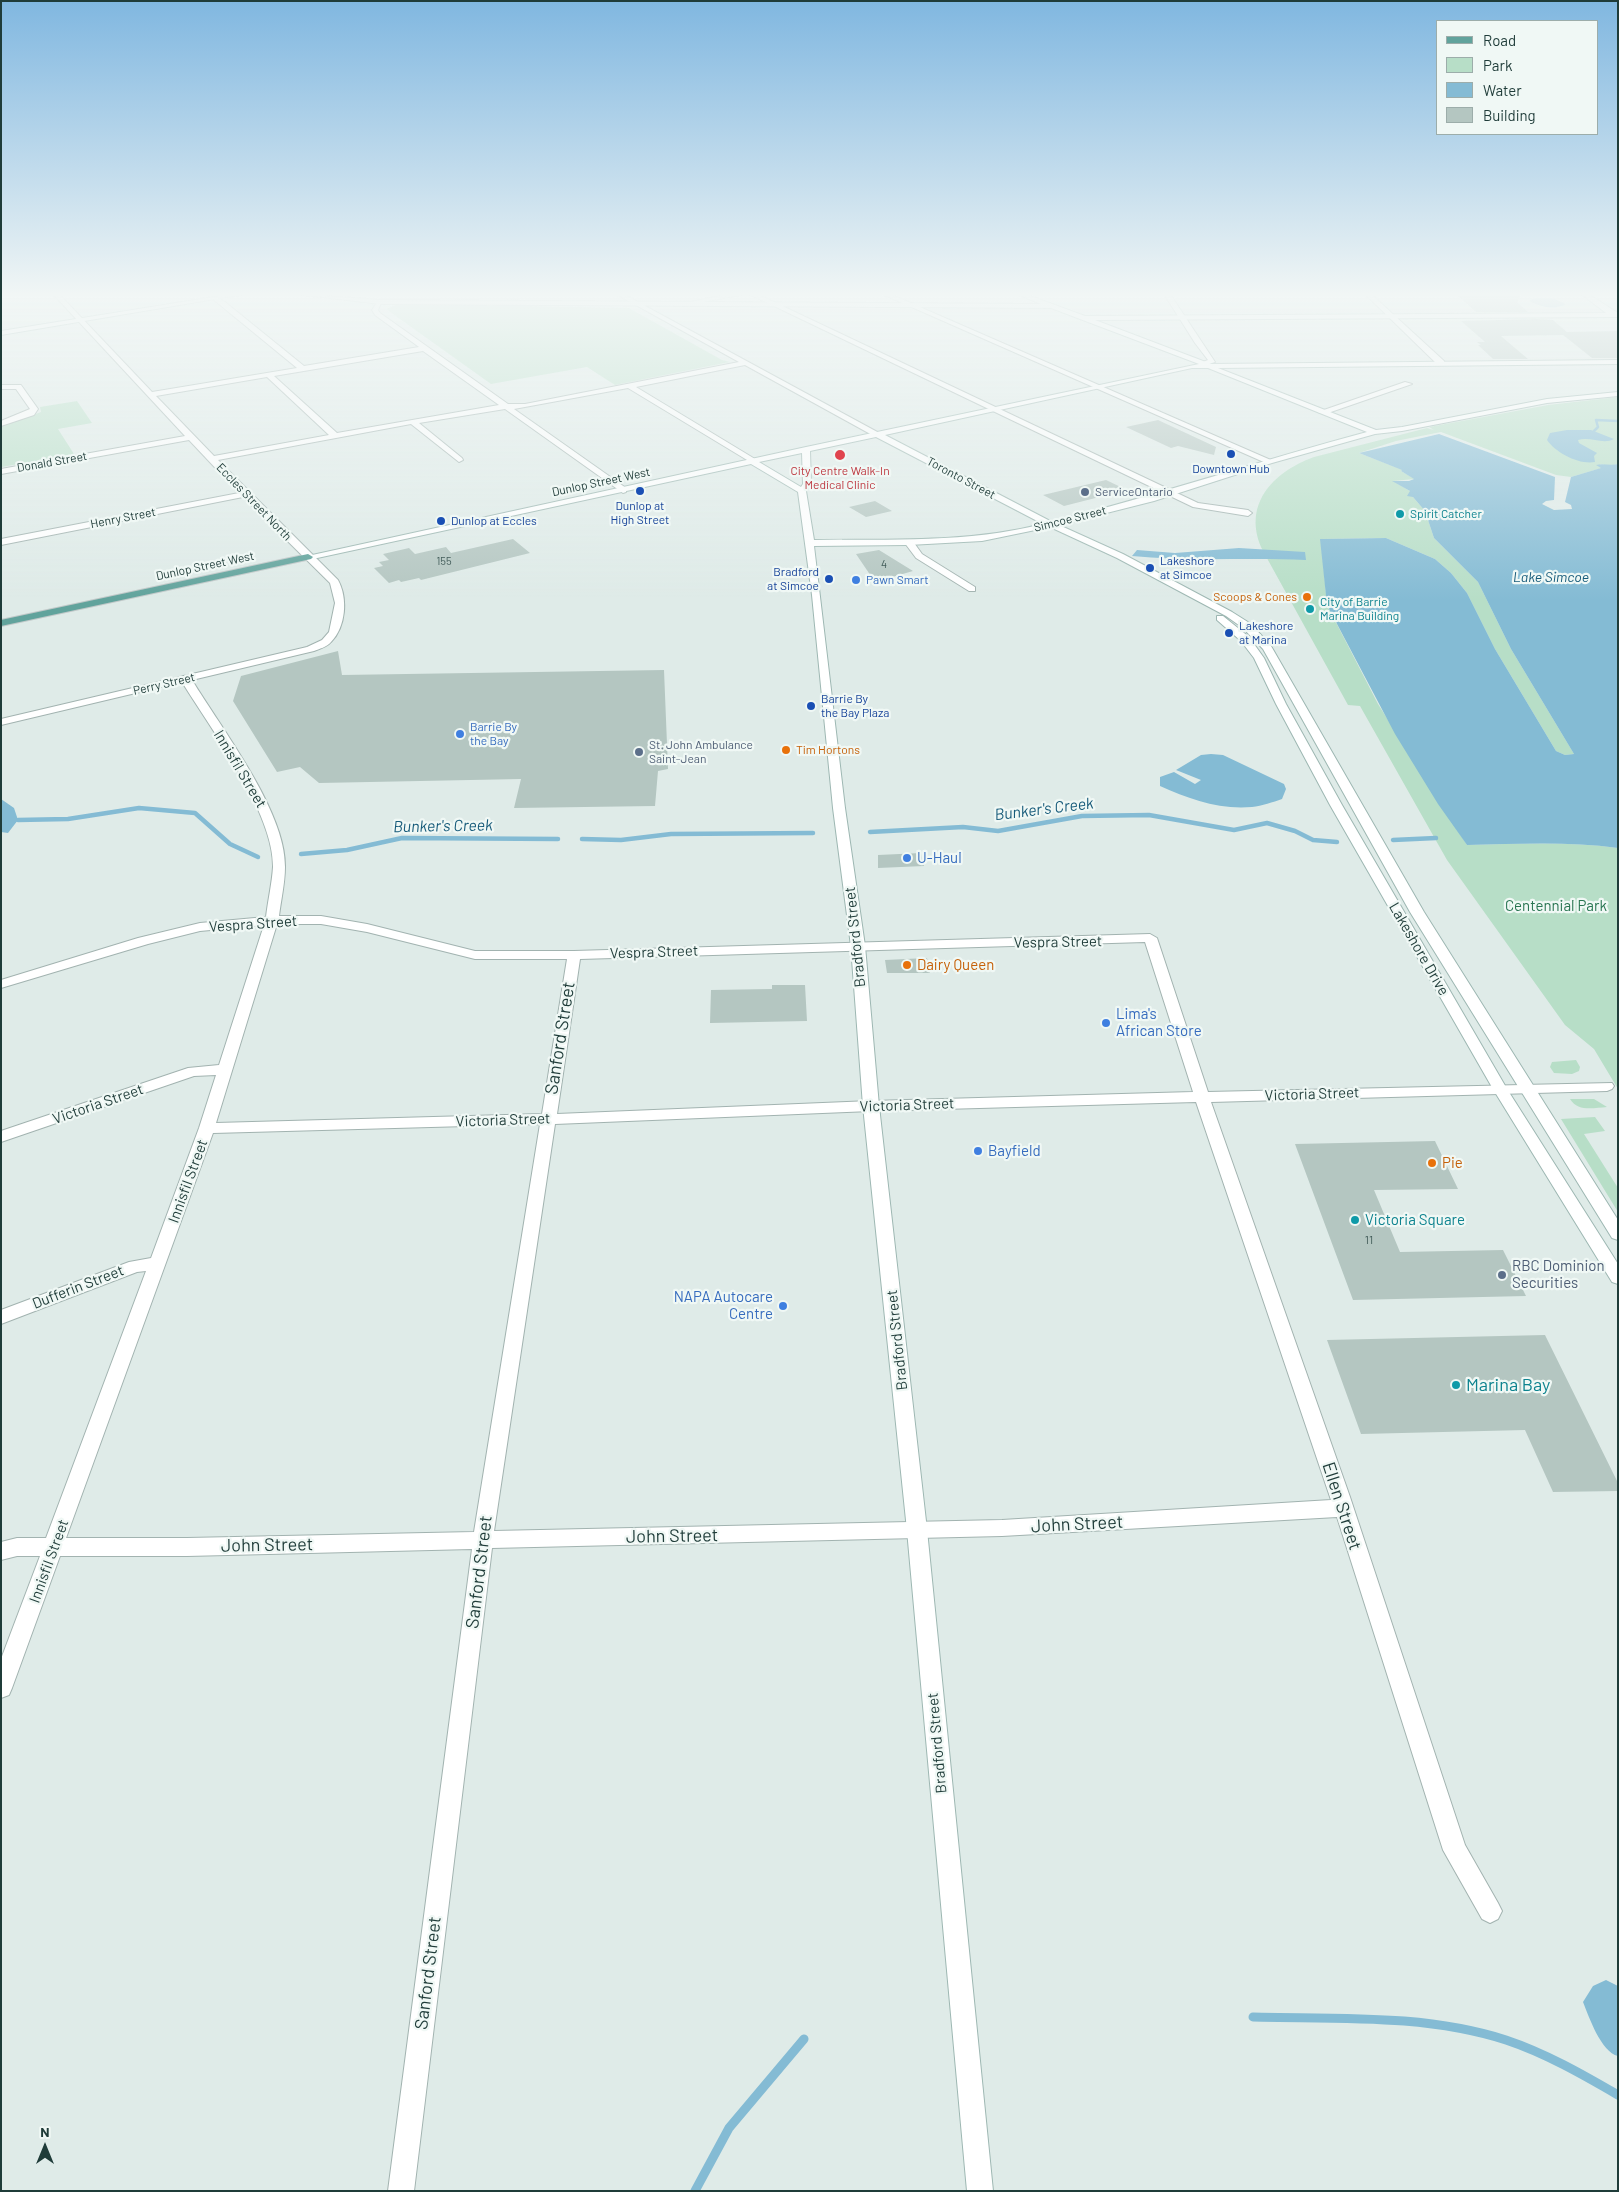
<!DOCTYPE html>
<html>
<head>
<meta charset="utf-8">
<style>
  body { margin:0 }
  #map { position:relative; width:1619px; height:2192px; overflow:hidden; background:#dfebe8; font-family:Barlow,sans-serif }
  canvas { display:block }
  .frame { position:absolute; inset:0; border:2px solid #1f3c39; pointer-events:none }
  .legend { position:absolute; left:1436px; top:20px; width:162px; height:115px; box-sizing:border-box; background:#f0f8f5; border:1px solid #9cadaa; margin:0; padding:6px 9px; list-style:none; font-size:15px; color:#1f3c39 }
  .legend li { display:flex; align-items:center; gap:10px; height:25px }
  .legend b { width:25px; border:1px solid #9cadaa }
  .north { position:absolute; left:20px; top:2122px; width:50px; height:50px; -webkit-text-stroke:4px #f0f8f5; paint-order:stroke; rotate:0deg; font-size:14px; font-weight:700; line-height:20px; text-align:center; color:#1f3c39 }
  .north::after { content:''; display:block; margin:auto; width:18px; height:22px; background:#1f3c39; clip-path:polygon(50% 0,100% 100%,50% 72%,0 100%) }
</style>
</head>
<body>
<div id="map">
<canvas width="1619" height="2192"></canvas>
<div class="frame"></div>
<ul class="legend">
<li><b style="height:6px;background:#61a39c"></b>Road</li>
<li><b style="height:14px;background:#b7dec7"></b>Park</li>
<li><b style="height:14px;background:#84bbd4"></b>Water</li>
<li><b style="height:14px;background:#b4c6c1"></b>Building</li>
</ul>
<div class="north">N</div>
</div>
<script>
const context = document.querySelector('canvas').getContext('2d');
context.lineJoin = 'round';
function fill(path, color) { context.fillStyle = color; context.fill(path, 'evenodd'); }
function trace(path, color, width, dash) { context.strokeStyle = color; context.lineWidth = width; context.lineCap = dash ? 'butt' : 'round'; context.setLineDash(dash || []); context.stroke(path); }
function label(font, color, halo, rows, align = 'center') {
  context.font = font + ' Barlow,sans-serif'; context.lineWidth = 4.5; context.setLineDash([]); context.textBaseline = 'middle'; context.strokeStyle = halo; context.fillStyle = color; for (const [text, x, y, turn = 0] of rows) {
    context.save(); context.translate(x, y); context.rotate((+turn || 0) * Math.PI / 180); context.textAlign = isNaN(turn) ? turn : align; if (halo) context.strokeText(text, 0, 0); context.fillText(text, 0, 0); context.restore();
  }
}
fill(new Path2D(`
  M430,304L629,308L722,360L730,362L615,385L587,367L491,384L386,309L395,305Z
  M1618,397V464L1609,466L1600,464L1602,468L1571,477L1556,475L1441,432L1396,441L1359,453L1403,470L1401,471L1415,479L1393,481L1410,491L1413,497L1425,511L1434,538L1478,582L1511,649L1574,754L1565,755L1556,751L1495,649L1467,593L1451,573L1435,559L1386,538L1321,539L1327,605L1378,704L1467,845C1517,844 1568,841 1618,848V1089L1594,1049L1565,1025L1447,860L1360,706L1348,705L1263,551C1241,506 1272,472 1314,457L1427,428L1434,430L1429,427L1548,405Z
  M77,401L92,423L58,429L74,454L2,467L1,427L41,412L40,407Z
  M1576,1060L1580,1067L1579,1071L1572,1074L1554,1073L1550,1067L1552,1062Z
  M1570,1099H1594L1607,1107C1593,1108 1578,1112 1570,1099Z
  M1595,1117L1605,1131L1584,1134L1618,1188V1212L1561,1119Z`), '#b7dec7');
fill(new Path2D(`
  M1535,298H1552L1566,304C1556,310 1541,307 1531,302L1530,300Z
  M1567,430H1591L1614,439C1603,445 1590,436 1578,440L1579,443L1597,453L1594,456L1595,462C1579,465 1556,453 1547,440L1550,433Z
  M1439,434L1555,477L1554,500L1546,501L1542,504L1554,510L1572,509L1571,505L1565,502L1571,477L1601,468L1596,465C1603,463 1610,466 1618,464V848C1568,841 1517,844 1467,845L1438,804L1395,734L1327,605L1320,539L1386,538L1435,559L1451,573L1467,593L1495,649L1556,751L1565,755L1574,754L1511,649L1478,582L1434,538L1425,511L1413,497L1407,496L1410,491L1392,481H1409L1414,479L1401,471L1402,470L1359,453Z
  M1239,548L1305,552L1306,560C1248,557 1190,562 1132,556L1137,550L1175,553Z
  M1211,754L1223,755L1284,784L1286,789L1282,799C1273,802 1262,806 1252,807C1219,810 1189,799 1160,786V777L1174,772L1195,784L1201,780L1176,770L1201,755Z
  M1,799L14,808L18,820L8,833L1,832Z
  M1606,1980L1618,1986V2056C1601,2052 1589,2017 1583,2002L1593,1986Z`), '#84bbd4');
trace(new Path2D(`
  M1594,431L1598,427L1596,420L1618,421`), '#84bbd4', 2.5);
trace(new Path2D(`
  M18,820L68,819L139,808L195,813L230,844L258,857
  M870,832L963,827L998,831L1082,816L1149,815L1234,830L1267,823L1295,831L1313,840L1337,842
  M582,839L621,840L671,834L813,833
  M1393,840L1436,838
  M301,854L347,850L402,838L558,839`), '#84bbd4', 4.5);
trace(new Path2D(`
  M1253,2017C1337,2019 1425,2014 1506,2040C1545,2053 1582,2074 1618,2095
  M695,2191L729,2128L804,2039`), '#84bbd4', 9);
fill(new Path2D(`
  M1456,294H1521L1517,302L1528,312H1476Z
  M1537,319L1553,320L1567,332L1618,331V358H1592L1563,335L1501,336L1528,359H1493L1478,345H1481L1477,342H1485L1461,321Z
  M1158,420L1216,447L1214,455L1178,446L1171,448L1126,427Z
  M1106,480L1127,490L1064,506L1043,495Z
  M875,501L892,511L866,517L849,507Z
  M513,539L530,553L421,580L419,578L401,582L399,580L389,583L374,568L383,566L379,562L389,560L383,554L409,548L415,554L446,547L451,553Z
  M879,550L913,571L875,582L856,554Z
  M338,651L342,675L664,670L668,769L658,771L655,806L514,808L521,779L319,783L300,767L277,772L233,701L241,676Z
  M921,853L924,866L878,868V855Z
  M927,958L930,973H887L885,960Z
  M772,985H805L807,1021L710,1023L711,990L772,989Z
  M1435,1141L1458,1189L1374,1190L1400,1252L1503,1250L1526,1296L1353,1300L1295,1144Z
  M1545,1335L1618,1483V1491L1553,1492L1525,1430L1361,1434L1327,1340Z`), '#b4c6c1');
const street = new Path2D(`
  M53,294H59L152,392L297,368L214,300L216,297L225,302L304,366L419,347L375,315L372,310L378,301H382L378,310L380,313L508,404H525L739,362L616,294H623L881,434L874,436L745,365L636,387L755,459V463H752L628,388L514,409L626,488V492L623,493L505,409L419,423L462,458L463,460L459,462L411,424L218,460L338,580C348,598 346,627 331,642C327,647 319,649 314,651L192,680C221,728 286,811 285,867C285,883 281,900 279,916H321L367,924L475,951H574L1150,934L1157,938L1208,1092L1612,1083L1614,1086L1612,1089L1607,1091L1211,1102L1350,1497L1465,1845L1498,1903L1502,1911L1498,1919L1490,1923L1482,1919L1443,1850L1337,1517L1002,1536L492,1548L414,2191H388L472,1549L187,1556H60L12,1688L9,1695L1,1698V1659L40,1556H17L1,1560V1542L17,1538H46L146,1271L137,1272L1,1324V1310L129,1262L151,1258L199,1128L216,1075L194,1076L1,1142V1131L188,1068L219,1065L264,925L200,931L148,944L1,988V980L138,938L200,923L266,917C268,900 272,883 273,867C274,813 211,729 182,682L1,725V719L307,647L322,640L329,632L335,603L330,583L243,497L1,545V539L239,493L189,440L1,474V469L185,436ZM423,351L499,405L337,433L274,376ZM267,377L329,435L214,456L156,396ZM277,924H321L367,932L475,959H567L542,1114L216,1123ZM1145,942L1193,1092L871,1101L557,1114L580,959ZM1196,1102L1331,1500L1002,1520L494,1531L555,1124L871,1111ZM540,1124L474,1532L187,1538H66L213,1133Z
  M731,294H744L683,306L680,304Z
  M749,294H757L1198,503L1248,510L1252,513L1248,516L1193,507Z
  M882,294H890L1273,461L1266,463Z
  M1164,294H1170L1215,362L1203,366V362L1208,360L1195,343Z
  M1365,294H1371L1444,361V365H1438Z
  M1405,382L1412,384L1325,414L1318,412Z
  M1,385H21L38,409L34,415L1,426V421L30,409L16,389H1Z
  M906,540H912L922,554L975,587V591H969L916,558L904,542Z`);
const secondary = new Path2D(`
  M232,294H245L1,335V331Z
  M297,294L380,300L1041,304L1017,294H1025L1085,316L1606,313L1581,294H1588L1618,313V317L1095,320L1211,364L1618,360V364L1218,368L1376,430L1402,427L1547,399L1618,392V396L1547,403L1402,431L1375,434L1272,463L1154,501L1059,525L1123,554L1232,612L1251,624L1271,646L1424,912L1618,1220V1240L1612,1238L1410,912L1263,649L1243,628L1226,616L1117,558L1050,527L982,541L909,545L814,546L845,808L865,946L879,1106L927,1530L993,2191H967L907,1530L863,1106L851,946L833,808L812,595L798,492L751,464L308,560L303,557L806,447L1199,364L1051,308L380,304ZM1192,368H1208L1367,432C1262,460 1158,495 1052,522L885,435ZM876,437L1043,524C968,543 890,539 814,540L806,491L811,484L810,451ZM802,453L803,484L801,487L759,462Z
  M1217,616H1223L1249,637L1264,658L1286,704L1342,805L1507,1089L1618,1264V1284L1612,1282L1493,1089L1330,805L1276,704L1254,658L1241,641L1217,620Z`);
const primary = new Path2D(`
  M308,554L313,557L311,559L1,626V620Z`);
trace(street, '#a2b3b0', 2);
trace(secondary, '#9db7b2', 2);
trace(primary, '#c0c8c8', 2);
fill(street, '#fff');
fill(secondary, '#fff');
fill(primary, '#61a39c');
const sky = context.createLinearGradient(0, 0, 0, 601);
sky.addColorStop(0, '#80b7e0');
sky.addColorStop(0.49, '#f1f6f5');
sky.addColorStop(1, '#f1f6f500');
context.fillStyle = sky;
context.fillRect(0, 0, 1619, 601);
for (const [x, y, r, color] of [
  [1231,454,5,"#1a4fb4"],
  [840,455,6,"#e0444e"],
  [640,491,5,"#1a4fb4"],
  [1085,492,5,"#5c6f8a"],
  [1400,514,5,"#0f9aa8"],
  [441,521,5,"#1a4fb4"],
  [1150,568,5,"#1a4fb4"],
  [829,579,5,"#1a4fb4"],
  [856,580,5,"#3f7fe0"],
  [1307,597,5,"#e8710a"],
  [1310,609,5,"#0f9aa8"],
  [1229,633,5,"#1a4fb4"],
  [811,706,5,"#1a4fb4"],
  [460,734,5,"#3f7fe0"],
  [786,750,5,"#e8710a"],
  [639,752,5,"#5c6f8a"],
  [907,858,5,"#3f7fe0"],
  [907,965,5,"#e8710a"],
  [1106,1023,5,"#3f7fe0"],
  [978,1151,5,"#3f7fe0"],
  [1432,1163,5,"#e8710a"],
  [1355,1220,5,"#0f9aa8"],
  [1502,1275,5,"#5c6f8a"],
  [783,1306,5,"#3f7fe0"],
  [1456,1385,5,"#0f9aa8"]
]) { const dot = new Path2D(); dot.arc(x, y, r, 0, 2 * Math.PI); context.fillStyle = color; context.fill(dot); trace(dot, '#f0f8f5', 2); }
label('11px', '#445e5b', null, [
  ["155",444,561],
  ["4",884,564]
]);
label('12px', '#1f3c39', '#f0f8f5', [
  ["Donald Street",52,462,-10],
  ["Toronto Street",961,478,28],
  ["Dunlop Street West",601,482,-12],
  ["Eccles Street North",254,502,46],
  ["Henry Street",123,518,-11],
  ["Simcoe Street",1070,519,-14],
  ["Dunlop Street West",205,566,-12],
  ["Perry Street",164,684,-13]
]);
label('12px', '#164399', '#f0f8f5', [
  ["Downtown Hub",1231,469,"center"],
  ["Dunlop at",640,506,"center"],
  ["High Street",640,520,"center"],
  ["Dunlop at Eccles",451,521],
  ["Lakeshore",1160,561],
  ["at Simcoe",1160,575],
  ["Bradford",819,572,"right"],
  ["at Simcoe",819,586,"right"],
  ["Lakeshore",1239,626],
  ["at Marina",1239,640],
  ["Barrie By",821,699],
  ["the Bay Plaza",821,713]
], 'left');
label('12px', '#be3a42', '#f0f8f5', [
  ["City Centre Walk-In",840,471],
  ["Medical Clinic",840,485]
]);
label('12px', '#4e5e75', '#f0f8f5', [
  ["ServiceOntario",1095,492],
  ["St. John Ambulance",649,745],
  ["Saint-Jean",649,759]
], 'left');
label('12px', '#0d838f', '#f0f8f5', [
  ["Spirit Catcher",1410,514],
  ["City of Barrie",1320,602],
  ["Marina Building",1320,616]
], 'left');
label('12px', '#366cbe', '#f0f8f5', [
  ["Pawn Smart",866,580],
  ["Barrie By",470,727],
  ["the Bay",470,741]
], 'left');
label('12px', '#c56008', '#f0f8f5', [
  ["Scoops & Cones",1297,597],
  ["Tim Hortons",796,750,"left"]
], 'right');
label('12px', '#445e5b', null, [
  ["11",1369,1240]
]);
label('italic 14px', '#175b7a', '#f0f8f5', [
  ["Lake Simcoe",1551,577]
]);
label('15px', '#1f3c39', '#f0f8f5', [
  ["Innisfil Street",240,769,59],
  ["Vespra Street",253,924,-4],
  ["Bradford Street",855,937,-96],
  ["Vespra Street",1058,942,-1],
  ["Lakeshore Drive",1419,949,60],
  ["Vespra Street",654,952,-2],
  ["Victoria Street",1312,1094,-2],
  ["Victoria Street",98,1104,-19],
  ["Victoria Street",907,1105,-2],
  ["Victoria Street",503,1120,-2],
  ["Innisfil Street",188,1181,-70],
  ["Dufferin Street",78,1287,-21],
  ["Bradford Street",897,1340,-96],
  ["Innisfil Street",49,1561,-70],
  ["Bradford Street",937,1743,-95]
]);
label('15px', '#366cbe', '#f0f8f5', [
  ["U-Haul",917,858],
  ["Lima's",1116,1014],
  ["African Store",1116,1031],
  ["Bayfield",988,1151],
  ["NAPA Autocare",773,1297,"right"],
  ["Centre",773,1314,"right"]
], 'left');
label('15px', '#287551', '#f0f8f5', [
  ["Centennial Park",1556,906]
]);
label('15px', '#c56008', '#f0f8f5', [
  ["Dairy Queen",917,965],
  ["Pie",1442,1163]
], 'left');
label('15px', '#0d838f', '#f0f8f5', [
  ["Victoria Square",1365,1220]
], 'left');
label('15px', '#4e5e75', '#f0f8f5', [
  ["RBC Dominion",1512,1266],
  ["Securities",1512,1283]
], 'left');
label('italic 16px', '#175b7a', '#f0f8f5', [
  ["Bunker's Creek",1044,809,-7],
  ["Bunker's Creek",443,826,-1]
]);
label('18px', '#1f3c39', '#f0f8f5', [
  ["Sanford Street",560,1038,-81],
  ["Ellen Street",1342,1506,72],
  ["John Street",1077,1524,-3],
  ["John Street",672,1536,-1],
  ["John Street",267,1545,-1],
  ["Sanford Street",479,1572,-83],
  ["Sanford Street",428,1973,-83]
]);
label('18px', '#0d838f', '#f0f8f5', [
  ["Marina Bay",1466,1385]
], 'left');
</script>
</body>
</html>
